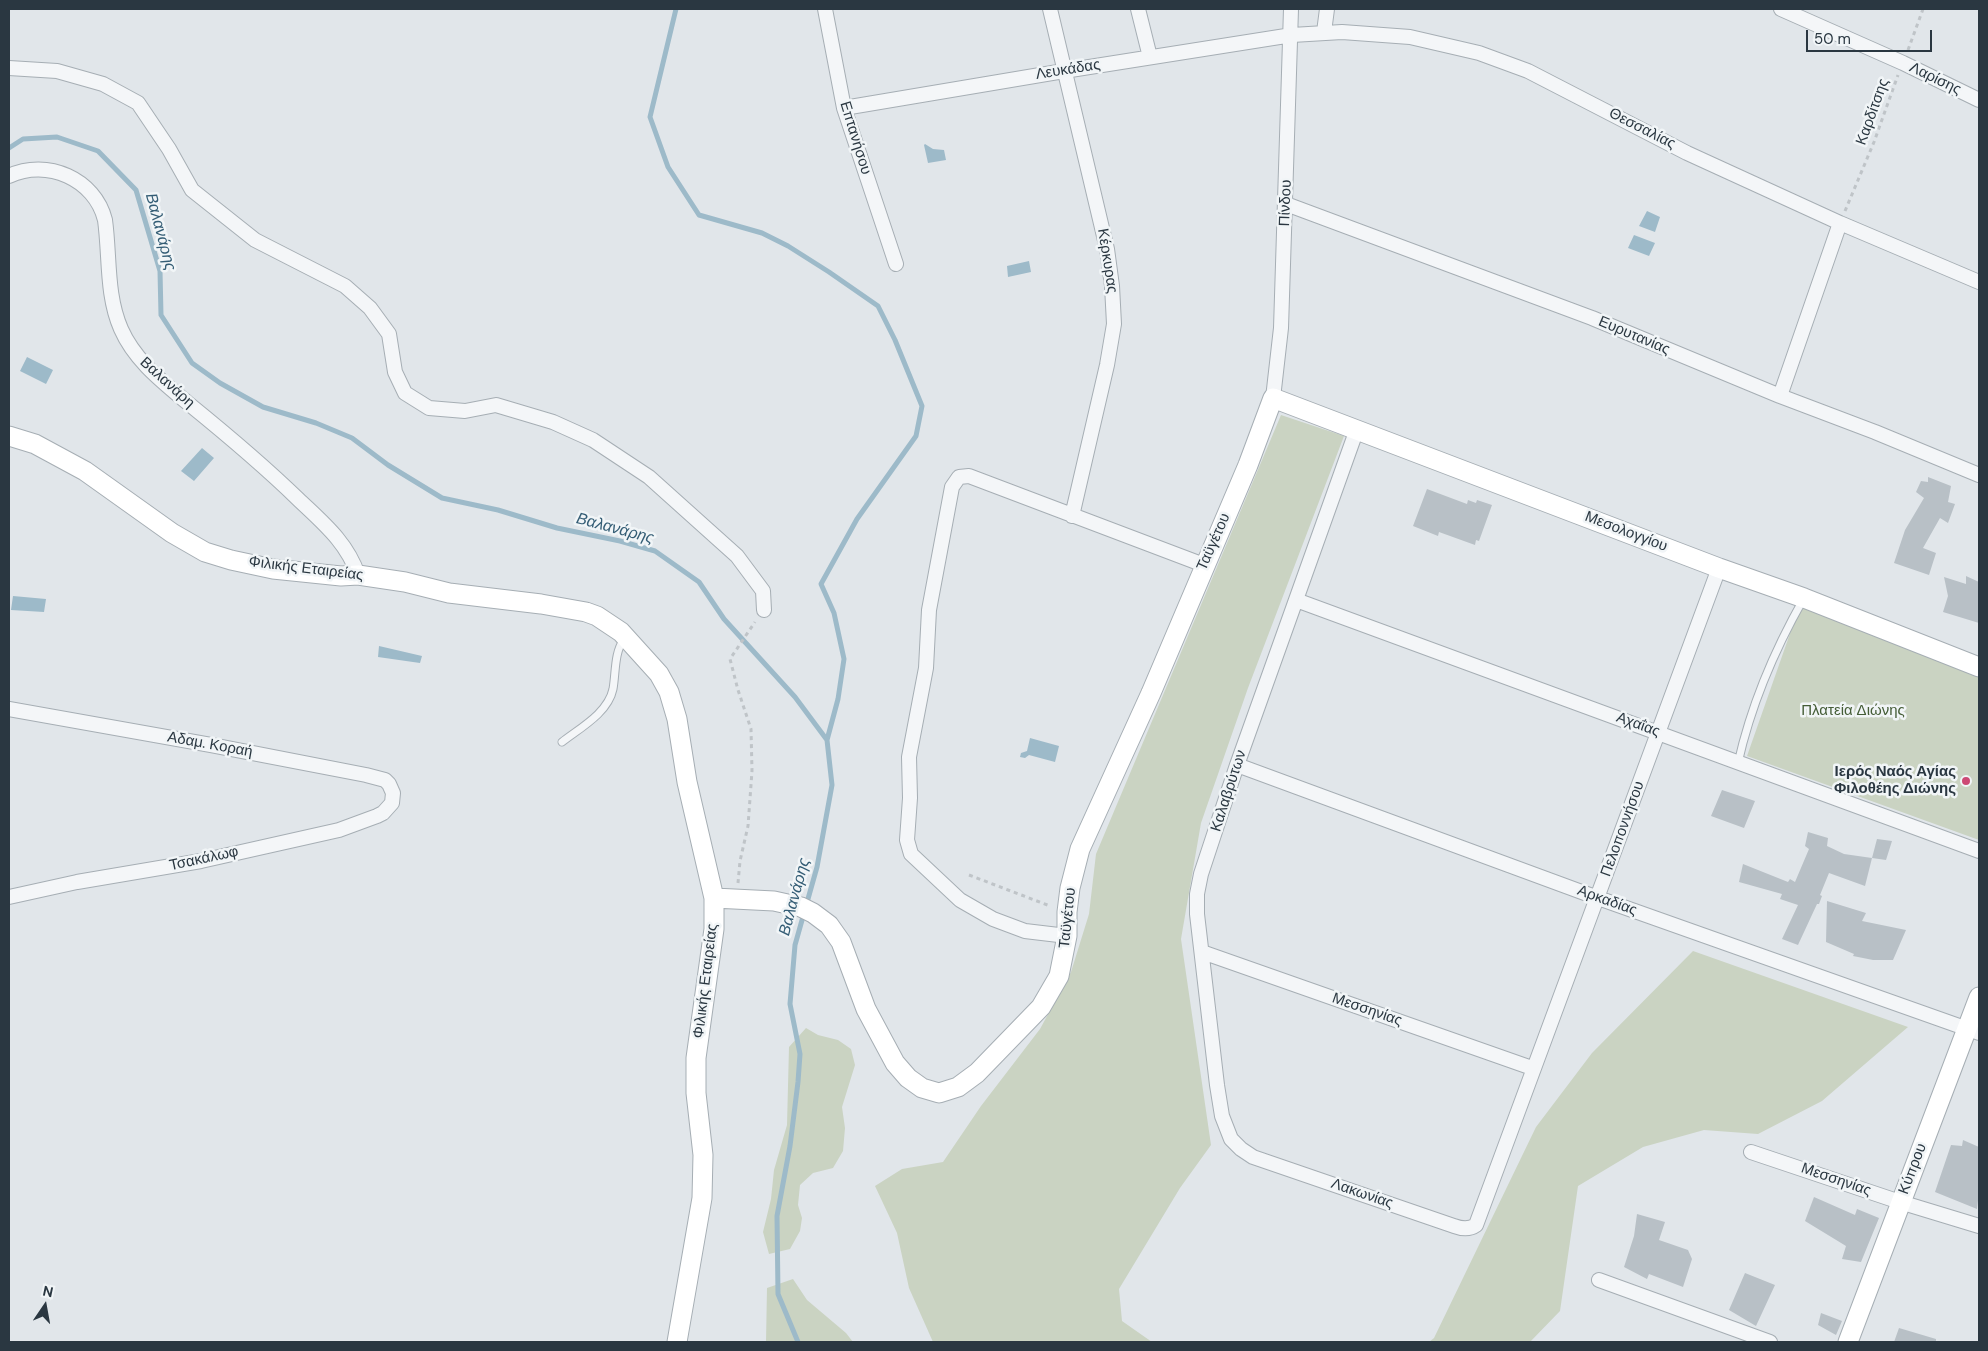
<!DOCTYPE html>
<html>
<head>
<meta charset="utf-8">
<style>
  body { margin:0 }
  #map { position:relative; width:1988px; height:1351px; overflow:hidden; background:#e1e6ea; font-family:"DM Sans",sans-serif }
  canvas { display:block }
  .frame { position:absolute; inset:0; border:10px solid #2a3741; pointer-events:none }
  .north { position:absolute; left:20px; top:1281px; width:50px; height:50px; -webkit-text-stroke:4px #f1f5f7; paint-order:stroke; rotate:12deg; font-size:14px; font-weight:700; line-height:20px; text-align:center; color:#2a3741 }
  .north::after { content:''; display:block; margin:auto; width:18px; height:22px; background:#2a3741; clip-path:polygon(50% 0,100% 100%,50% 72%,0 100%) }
  .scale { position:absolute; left:1806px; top:30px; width:126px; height:22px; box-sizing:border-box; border:2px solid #2a3741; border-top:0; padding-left:6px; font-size:15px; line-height:18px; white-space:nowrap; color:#2a3741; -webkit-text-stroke:4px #f1f5f7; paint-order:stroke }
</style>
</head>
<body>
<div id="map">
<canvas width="1988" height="1351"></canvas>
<div class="frame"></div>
<div class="north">N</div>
<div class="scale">50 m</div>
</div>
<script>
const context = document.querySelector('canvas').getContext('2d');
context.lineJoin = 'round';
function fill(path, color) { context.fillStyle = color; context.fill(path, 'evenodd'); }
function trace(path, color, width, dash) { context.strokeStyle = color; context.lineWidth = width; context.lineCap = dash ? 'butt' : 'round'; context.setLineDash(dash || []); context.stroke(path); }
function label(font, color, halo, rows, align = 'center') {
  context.font = font + ' "DM Sans",sans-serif'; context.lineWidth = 5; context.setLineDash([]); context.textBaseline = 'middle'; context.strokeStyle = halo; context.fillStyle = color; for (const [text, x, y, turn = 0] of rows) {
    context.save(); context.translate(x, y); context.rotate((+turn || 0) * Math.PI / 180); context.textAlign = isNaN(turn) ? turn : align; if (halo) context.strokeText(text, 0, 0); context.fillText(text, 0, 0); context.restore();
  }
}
fill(new Path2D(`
  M1281,415L1344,436L1248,688L1201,823L1181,939L1211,1145L1180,1188L1119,1289L1122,1321L1152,1342H933L909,1288L897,1233L875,1186L902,1169L943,1162L981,1106L1040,1029L1071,972L1089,914L1096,854Z
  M1800,605L1979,677V840L1747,756Z
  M1693,951L1908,1027L1822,1101L1758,1134L1704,1130L1643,1147L1578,1186L1560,1311L1530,1342H1429L1434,1338L1536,1127L1592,1053Z
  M806,1028L818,1035L838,1040L851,1049L855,1065L842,1107L845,1128L843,1151L833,1168L813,1173L800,1185L798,1205L802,1218L800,1231L790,1249L769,1254L763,1232L771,1199L774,1170L787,1125L789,1047Z
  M793,1279L807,1300L846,1333L853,1342H766L767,1288Z`), '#cad3c2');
fill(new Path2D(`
  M925,144L933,149L944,150L946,160L928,163L924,145Z
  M1647,211L1660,217L1655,232L1639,226Z
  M1634,235L1655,243L1649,256L1628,248Z
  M1029,261L1031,272L1008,277L1007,266Z
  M27,357L53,370L46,384L20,371Z
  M202,448L214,458L194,481L181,471Z
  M13,596L46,599L44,612L11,610Z
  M379,646L422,656L420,663L378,657Z
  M1030,738L1059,746L1055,762L1029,755L1025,758L1020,757L1021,753L1027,751Z`), '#9dbac9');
trace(new Path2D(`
  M676,9L650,117L668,167L699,215L762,233L788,246L829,272L878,306L895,340L922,406L916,436L857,519L821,584L834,613L844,659L838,699L827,740
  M9,148L23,139L57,137L98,151L136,190L160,271L161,315L192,363L220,383L263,407L316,423L352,438L388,465L442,498L498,510L557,528L620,541L655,551L699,582L724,619L795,697L827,740L832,785L817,867L795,945L790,1004L800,1054L798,1082L790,1146L777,1216L778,1294L798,1342`), '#9dbac9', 5);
fill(new Path2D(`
  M1928,477L1951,486L1948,502L1955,504L1948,523L1940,518L1923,548L1936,553L1929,575L1894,563L1905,530L1924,498L1916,492L1921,481L1928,482Z
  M1427,489L1467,504L1468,500L1476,503L1477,500L1492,505L1479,541L1476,540L1475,545L1439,532L1438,536L1413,526Z
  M1966,576L1979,582V623L1943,612L1948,596L1944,577L1966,584Z
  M1722,790L1755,801L1744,828L1711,816Z
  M1808,832L1828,838L1827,846L1844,854L1872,858L1865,886L1829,873L1820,895L1822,896L1819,904H1817L1798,945L1782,939L1798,905L1780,899L1782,894L1739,882L1743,864L1788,882L1790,879L1795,882L1809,849L1805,846Z
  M1877,839L1892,841L1886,860L1872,858Z
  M1827,901L1866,913L1862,921L1906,930L1893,960H1873L1853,956L1854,954L1826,942Z
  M1963,1140L1979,1147V1192L1977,1209L1935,1192L1951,1145L1962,1146Z
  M1814,1197L1855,1215L1857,1209L1879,1218L1861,1262L1842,1259L1846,1246L1805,1221Z
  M1637,1214L1665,1222L1659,1240L1688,1250L1692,1259L1683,1287L1649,1274L1647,1279L1624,1267L1634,1236Z
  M1745,1273L1775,1285L1756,1326L1729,1310Z
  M1821,1313L1842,1321L1836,1335L1818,1325Z
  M1899,1328L1936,1339V1342H1894Z`), '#b8c0c6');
const lane = new Path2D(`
  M562,742C580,728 608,713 613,689C616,672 614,653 624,639
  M1738,763C1751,705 1775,649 1804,598`);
const street = new Path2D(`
  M825,9L844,108L896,264
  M1050,9L1107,249L1112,286L1114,324L1107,365L1072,516
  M1138,9L1150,57
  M1781,9L1903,63L1979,100
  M1324,32L1327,9
  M9,68L57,71L103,84L138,103L169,149L192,190L255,240L345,286L370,308L389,334L395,372L405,393L429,408L465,411L496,405L553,422L593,440L649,477L737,556L763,591L764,610
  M844,108L1064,71L1292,35L1342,32L1410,37L1479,53L1528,71L1687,153L1840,223L1979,282
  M9,176C47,158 95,179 105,220C110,256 106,295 121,329C135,361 163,382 189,404C226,434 263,465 298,499C322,522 347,542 358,575
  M1286,204L1592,318L1780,396L1875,432L1979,475
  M1780,396L1840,223
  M1273,398L1281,328L1291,9
  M1357,429L1237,765L1201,874L1197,894V914L1217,1085L1222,1116L1231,1139L1241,1149L1253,1157L1454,1226C1462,1229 1469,1230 1476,1225L1719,568
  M1296,600L1979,851
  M9,709L211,745L366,775L385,780L389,784L393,793L392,803L383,813L377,816L339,830L201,861L77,882L9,897
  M1237,765L1598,898L1979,1033
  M1067,936L1025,931L993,919L960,900L911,854L907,840L910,798L909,757L926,668L929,610L952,487L959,477L969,476L1204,565
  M1202,952L1532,1068
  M1751,1152L1900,1202L1979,1226
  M1599,1280L1770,1342`);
const secondary = new Path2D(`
  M9,436L35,444L85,471L172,533L205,552L231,560L273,569L341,576L358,575L405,582L449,593L541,604L586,612L597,616L621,632L659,674L669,692L677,719L687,782L714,898V929L696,1058V1093L703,1155L702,1198L677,1342
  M714,898L774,901L801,907L813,913L829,925L841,942L866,1009L895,1063L908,1078L922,1088L939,1093L958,1087L977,1073L1041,1007L1059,976L1067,936V912L1070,888L1080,849L1151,693L1248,465L1273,398L1719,568L1804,598L1979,667
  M1848,1342L1979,997`);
trace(lane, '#a6aeb4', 9);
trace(street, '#a6aeb4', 16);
trace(secondary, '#a6aeb4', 21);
trace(new Path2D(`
  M1908,50L1923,9
  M1845,211L1874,142L1898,75
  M969,875L1050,906
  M738,883L740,861L748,826L752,771L751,729L738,690L730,659L755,622`), '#bfc4c8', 3, [4, 4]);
trace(lane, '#f4f6f8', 7);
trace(street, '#f4f6f8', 14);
trace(secondary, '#fff', 19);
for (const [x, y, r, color] of [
  [1966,781,5,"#cd4874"]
]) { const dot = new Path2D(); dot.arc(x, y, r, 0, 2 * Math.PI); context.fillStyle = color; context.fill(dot); trace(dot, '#f1f5f7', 2); }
label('15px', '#2a3741', '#f1f5f7', [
  ["Λευκάδας",1068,70,-9],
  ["Λαρίσης",1935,79,26],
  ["Καρδίτσης",1873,112,-70],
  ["Θεσσαλίας",1642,129,27],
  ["Επτανήσου",855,138,73],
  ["Πίνδου",1286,203,-88],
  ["Κέρκυρας",1107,261,81],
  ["Ευρυτανίας",1634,336,23],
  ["Βαλανάρη",167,383,42],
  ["Μεσολογγίου",1626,532,21],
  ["Ταϋγέτου",1214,542,-66],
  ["Φιλικής Εταιρείας",306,569,7],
  ["Αχαΐας",1638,725,20],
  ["Αδαμ. Κοραή",210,745,10],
  ["Καλαβρύτων",1229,791,-72],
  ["Πελοποννήσου",1623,829,-70],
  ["Τσακάλωφ",204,859,-12],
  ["Αρκαδίας",1607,901,20],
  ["Ταϋγέτου",1068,918,-84],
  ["Φιλικής Εταιρείας",706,981,-83],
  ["Μεσσηνίας",1367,1010,19],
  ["Κύπρου",1913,1169,-69],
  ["Μεσσηνίας",1836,1180,19],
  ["Λακωνίας",1362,1194,19]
]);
label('15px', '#455d37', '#f1f5f7', [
  ["Πλατεία Διώνης",1853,711]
]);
label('bold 15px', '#2a3741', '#f1f5f7', [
  ["Ιερός Ναός Αγίας",1956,772],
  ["Φιλοθέης Διώνης",1956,789]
], 'right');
label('italic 16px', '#345d75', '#f1f5f7', [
  ["Βαλανάρης",160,232,75],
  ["Βαλανάρης",615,529,15],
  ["Βαλανάρης",795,897,-75]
]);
</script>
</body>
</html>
